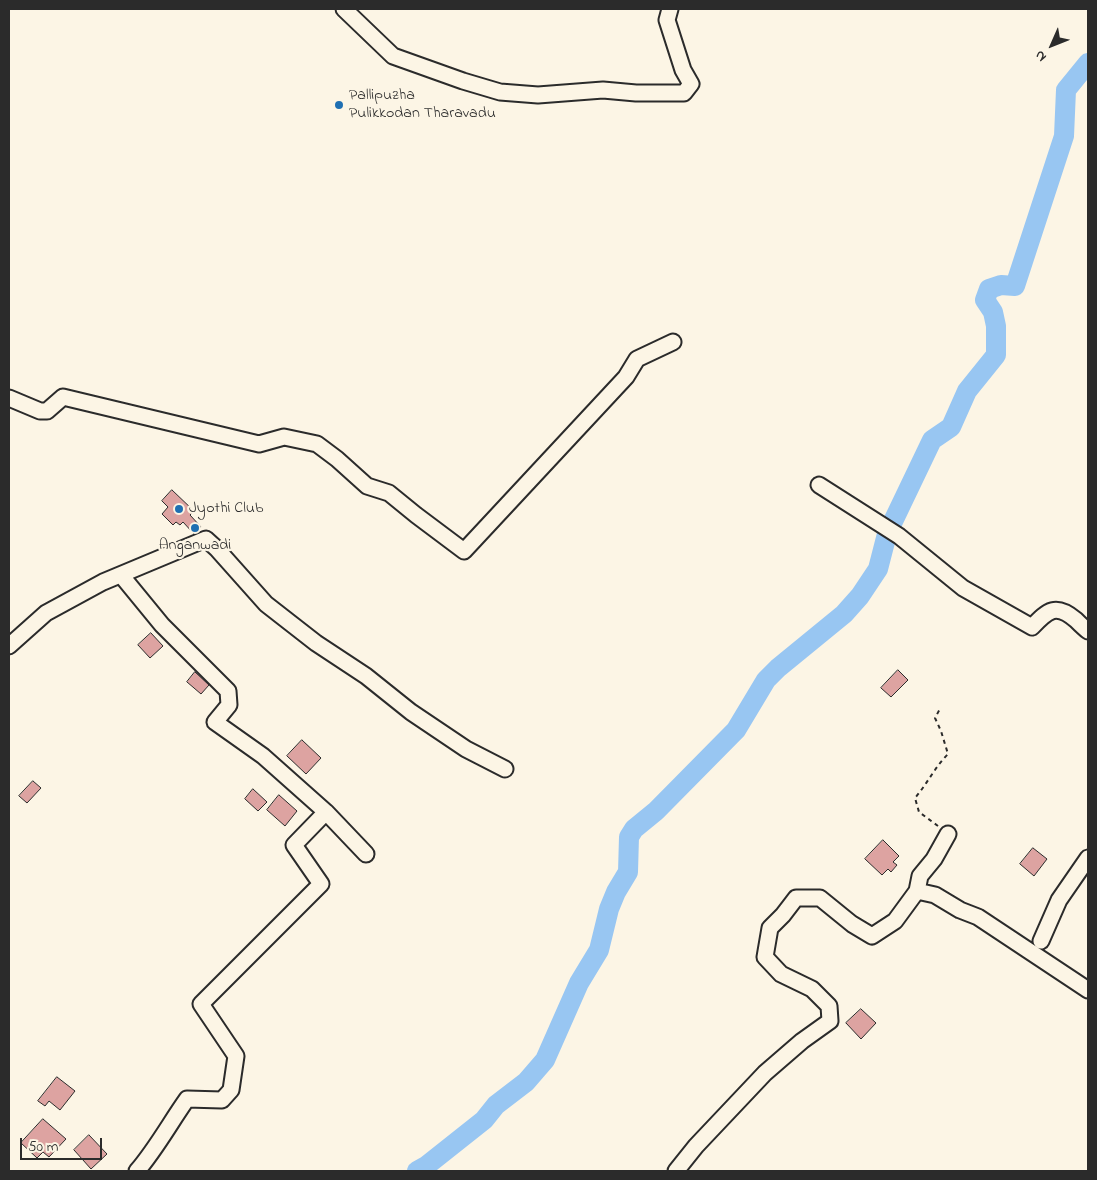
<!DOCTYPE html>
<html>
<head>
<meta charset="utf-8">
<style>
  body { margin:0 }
  #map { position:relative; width:1097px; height:1180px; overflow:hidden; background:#fcf5e5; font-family:"Indie Flower",sans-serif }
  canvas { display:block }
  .frame { position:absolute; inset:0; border:10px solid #2b2b2b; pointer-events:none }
  .north { position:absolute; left:1027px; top:20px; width:50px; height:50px; -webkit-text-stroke:4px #fcf5e5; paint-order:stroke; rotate:226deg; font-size:14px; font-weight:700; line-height:20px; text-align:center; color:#2b2b2b }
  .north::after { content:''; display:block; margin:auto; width:18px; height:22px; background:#2b2b2b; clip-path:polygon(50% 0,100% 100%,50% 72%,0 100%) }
  .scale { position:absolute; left:20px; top:1138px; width:82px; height:22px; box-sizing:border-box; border:2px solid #2b2b2b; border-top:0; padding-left:6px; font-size:15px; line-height:18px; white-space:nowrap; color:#2b2b2b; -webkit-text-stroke:4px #fcf5e5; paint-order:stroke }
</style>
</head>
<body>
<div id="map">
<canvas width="1097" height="1180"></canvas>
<div class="frame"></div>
<div class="north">N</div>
<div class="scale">50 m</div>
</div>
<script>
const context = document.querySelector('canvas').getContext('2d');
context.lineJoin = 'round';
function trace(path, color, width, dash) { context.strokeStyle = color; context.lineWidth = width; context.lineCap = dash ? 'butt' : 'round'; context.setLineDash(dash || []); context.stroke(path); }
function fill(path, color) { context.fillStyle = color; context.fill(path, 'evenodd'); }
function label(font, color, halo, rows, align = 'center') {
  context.font = font + ' "Indie Flower",sans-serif'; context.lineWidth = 4.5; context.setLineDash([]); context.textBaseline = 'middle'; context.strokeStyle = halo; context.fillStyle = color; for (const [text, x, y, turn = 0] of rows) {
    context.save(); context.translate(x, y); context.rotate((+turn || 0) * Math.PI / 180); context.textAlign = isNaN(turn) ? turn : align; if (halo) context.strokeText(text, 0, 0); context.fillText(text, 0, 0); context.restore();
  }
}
trace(new Path2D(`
  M417,1171L426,1166L484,1120L496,1105L526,1082L545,1060L579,983L599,950L609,909L616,892L628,872L629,837L634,829L656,811L736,730L766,680L778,668L844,614L860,596L878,569L887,534L932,440L951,427L967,391L996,355V326L993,312L985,300L989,289L1001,285L1015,286L1064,136L1066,90L1088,63`), '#98c6f2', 20);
const building = new Path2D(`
  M172,490L194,511L190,515L201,527L194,534L183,522L180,525L176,522L173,525L162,514L168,507L162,501Z
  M151,633L163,646L150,658L138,645Z
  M898,670L908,680L891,697L881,688Z
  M195,672L209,685L201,694L187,682Z
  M302,740L321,758L306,774L287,756Z
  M33,781L41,788L27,803L19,796Z
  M253,789L267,802L258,811L245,799Z
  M279,795L297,811L285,826L267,810Z
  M883,840L899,856L893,862L897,865L891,872L888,869L882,875L865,859Z
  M1033,848L1047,859L1034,876L1020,864Z
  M861,1009L876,1023L861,1039L846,1023Z
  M57,1077L75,1091L60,1110L49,1101L45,1106L38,1101Z
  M43,1119L66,1139L49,1157L43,1152L37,1158L21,1143Z
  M89,1135L107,1154L91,1169L74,1150Z`);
fill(building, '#dda3a1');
trace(building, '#2b2b2b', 1);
const minor = new Path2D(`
  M344,9L393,56L463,81L500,92L538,95L603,90L636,93H684L691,84L683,70L667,20L670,9
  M9,398L40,411H47L63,397L259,444L284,437L317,444L337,459L367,486L389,493L416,515L464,551L626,377L637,359L673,342
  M819,485L899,536L963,588L1032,627C1048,610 1056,603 1076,620C1080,624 1084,628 1088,631
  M121,575L162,625L228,691L229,705L215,722L263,756L326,812L366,854
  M9,646L46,613L103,582L206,539L217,549L266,604L316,643L366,676L411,712L466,749L505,769
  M917,891L920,876L934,859L948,834
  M1041,941L1059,900L1088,858
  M137,1171C156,1149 170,1123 187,1099L222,1100L231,1090L236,1056L201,1004L321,884L294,845L326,812
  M676,1171L696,1146L765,1073L802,1041L830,1021L829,1006L812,989L781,974L765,957L770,928L783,915L796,898H820L852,924L872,936L895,921L917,891L935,895L960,910L978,917L1088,990`);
trace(minor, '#2b2b2b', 19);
trace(new Path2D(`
  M938,826L919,812L915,798C927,784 935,767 948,754L941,731L935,718L941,707`), '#2b2b2b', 2, [4, 4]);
trace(minor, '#fcf5e5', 15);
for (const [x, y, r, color] of [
  [339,105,5,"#1f6fb2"],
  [179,509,5,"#1f6fb2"],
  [195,528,5,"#1f6fb2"]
]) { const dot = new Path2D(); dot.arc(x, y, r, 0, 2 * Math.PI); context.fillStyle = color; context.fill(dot); trace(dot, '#fcf5e5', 2); }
label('16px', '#2b2b2b', '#fcf5e5', [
  ["Pallipuzha",349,96],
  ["Pulikkodan Tharavadu",349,114],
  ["Jyothi Club",189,509],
  ["Anganwadi",195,546,"center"]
], 'left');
</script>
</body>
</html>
